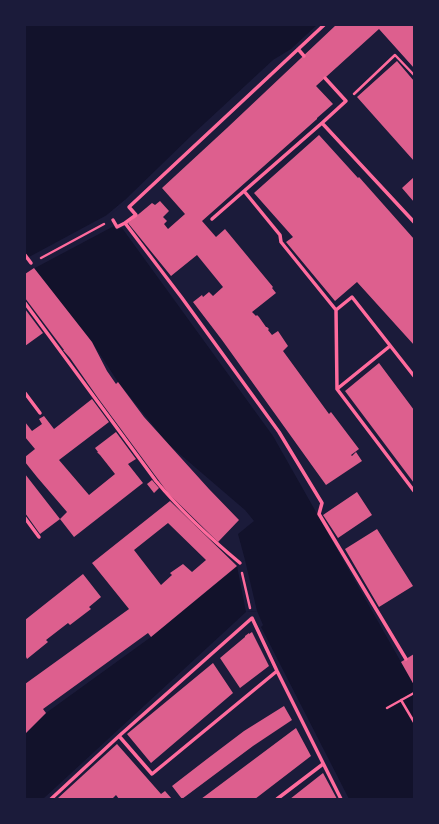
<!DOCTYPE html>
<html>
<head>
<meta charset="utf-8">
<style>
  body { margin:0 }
  #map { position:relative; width:439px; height:824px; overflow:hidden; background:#1b1b3a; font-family:"Archivo Narrow",sans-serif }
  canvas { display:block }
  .frame { position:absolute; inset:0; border:26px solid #1b1b3a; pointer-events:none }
</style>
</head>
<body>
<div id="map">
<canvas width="439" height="824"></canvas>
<div class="frame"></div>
</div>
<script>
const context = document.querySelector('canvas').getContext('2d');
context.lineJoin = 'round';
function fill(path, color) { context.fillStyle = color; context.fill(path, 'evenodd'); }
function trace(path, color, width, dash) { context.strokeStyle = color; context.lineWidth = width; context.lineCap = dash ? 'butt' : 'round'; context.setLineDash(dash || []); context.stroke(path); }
fill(new Path2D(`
  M25,25H317L291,49L273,60L192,135L125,200L107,215L116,230L122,228L273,436L414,685V799H349L261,627L263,625L257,611L246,612L43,799H25V734L46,713L151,637L245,560L238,534L254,521L245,510L168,444L118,382L92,342L34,268L30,258L25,260Z`), '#12122b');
fill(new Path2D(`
  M125,200L126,202L110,215L115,224L114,226L33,269L29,260L25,262V260L29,257L107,215Z
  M245,560L257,611L246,612L237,566Z`), '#1b1b3a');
fill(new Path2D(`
  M336,25H414V68L379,29L316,86L333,104L317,118V119L202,221L216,237L225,229L273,287L272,288L276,293L252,312L256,316L257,315L259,317L266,327H267L269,329L268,330L272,335L278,331L288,346L283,351L329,414L331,412L359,449L351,455L352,456L356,452L362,461L326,485L222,340L193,302L202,295L203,297L209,292L213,296L223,287L197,255L171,276L128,223L152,203L155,205L160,201L169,211L163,217L167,221L164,224L168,229L185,214L162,188L227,128Z
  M397,61L414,81V161L357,97Z
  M319,135L358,178L359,177L414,239V345L357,282L335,301L286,242L293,237L254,193Z
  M414,177V202L402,188Z
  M34,268L92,342L107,371L116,384L118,382L144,417L209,489L239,520L218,542L168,493L98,398L70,358L63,350H64L25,298V274Z
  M25,309L43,333L25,346Z
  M379,363L414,410V483L345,391Z
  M92,399L109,422L59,460L89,495L115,474L100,455L97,452H98L95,448L116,432L136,459L128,464L143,483L74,537L60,519L40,534L25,513V474L60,519L67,512L37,477L25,462V457L35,449L25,437V422L32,431L42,424L39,419L44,416L54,429Z
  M152,480L159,488L154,493L147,484Z
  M357,492L372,515L338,538L323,515Z
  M170,501L237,566L151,637L148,633L43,709L46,713L26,733L25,731V684L129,609L92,563ZM168,523L206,560L192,572L183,564L170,573L172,575L161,585L134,550Z
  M377,529L413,586L379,607L345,549Z
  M83,574L101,597L89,607L91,609L70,625L68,623L46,640L48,642L27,659L26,657H25V620Z
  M252,632L269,666L240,688L220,658L245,637V636L249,633V634Z
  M414,654V685L401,662Z
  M213,663L233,693L151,763L127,734Z
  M284,706L292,720L253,746L182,799L172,786L207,759L244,731Z
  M296,728L311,756L255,799H201Z
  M117,744L161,794L165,791L172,799H119L116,795L112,799H57Z
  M323,773L337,799H290Z`), '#dd5f8e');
trace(new Path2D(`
  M354,94L395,55L414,75
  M41,258L104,224
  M242,573L250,608
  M401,700L414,722
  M387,708L414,693`), '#ff6b9d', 2.5);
trace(new Path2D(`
  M324,25L129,207L136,215L125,223L182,298L279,432L322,503L319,514L406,659
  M298,49L304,56
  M322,123L414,222
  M244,191L280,235L281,242L336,310L337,389L414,491
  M212,219L322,123L346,101L325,78
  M113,220L117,227L125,223
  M25,255L31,263
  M25,303L156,481C181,511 210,538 240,563
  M336,310L352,297L414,376
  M337,389L390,346
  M25,393L40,413
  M25,518L39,537
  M119,736L152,774L277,671
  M51,799L119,736L252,618L277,671L341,799
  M277,799L323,764`), '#ff6b9d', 3.5);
</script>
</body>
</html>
